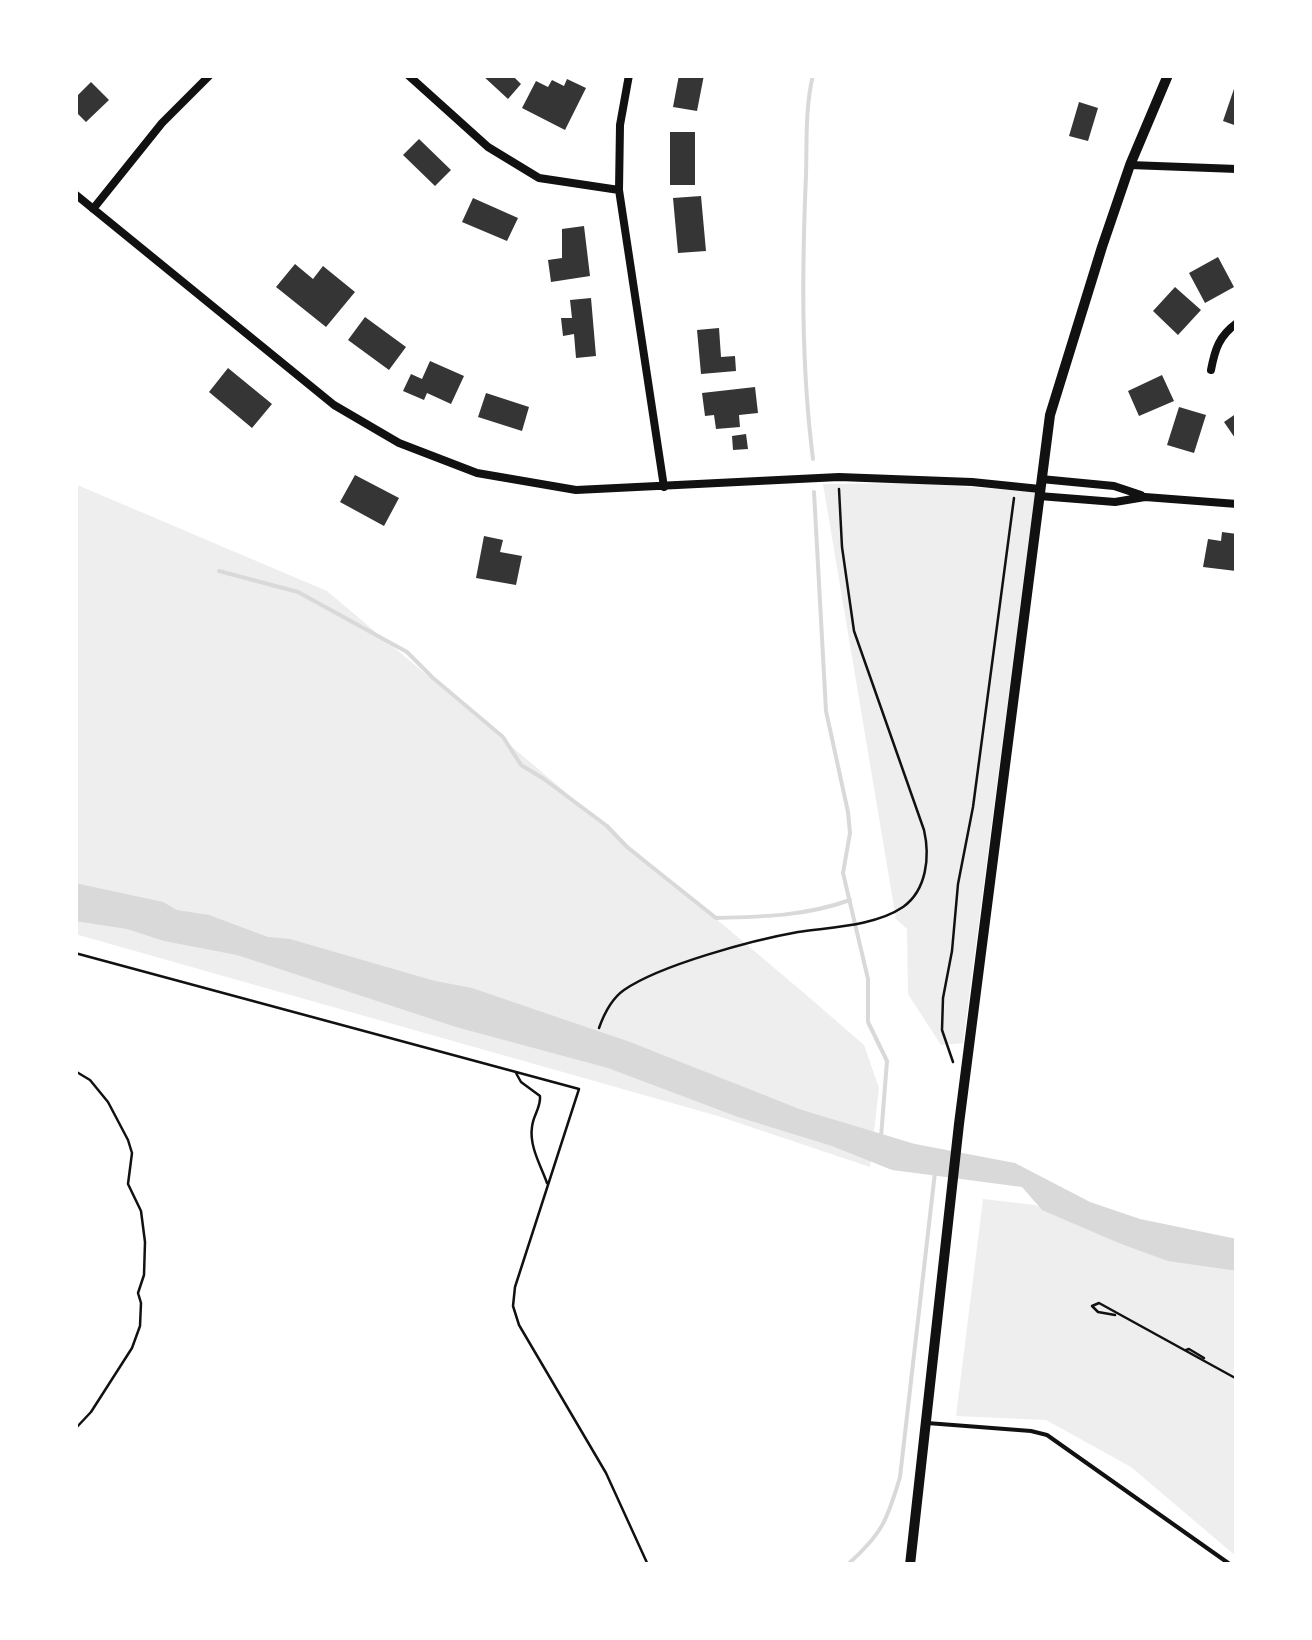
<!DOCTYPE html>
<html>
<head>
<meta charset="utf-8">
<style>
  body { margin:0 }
  #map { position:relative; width:1312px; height:1640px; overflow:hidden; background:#fff; font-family:"Roboto Condensed",sans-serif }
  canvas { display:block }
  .frame { position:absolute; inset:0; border:78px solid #fff; pointer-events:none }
</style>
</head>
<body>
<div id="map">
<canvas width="1312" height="1640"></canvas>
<div class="frame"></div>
</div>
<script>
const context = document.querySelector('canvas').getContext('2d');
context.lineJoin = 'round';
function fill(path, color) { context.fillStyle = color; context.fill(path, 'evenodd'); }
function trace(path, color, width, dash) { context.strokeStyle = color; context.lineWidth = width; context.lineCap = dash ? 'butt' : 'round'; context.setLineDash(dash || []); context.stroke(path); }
fill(new Path2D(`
  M916,483L1035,492L963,1043L941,1045L908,994L907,929L896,919L823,484Z
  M75,484L327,591L804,993L864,1045L879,1088L870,1167L718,1116L75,934Z
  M983,1199L1035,1205L1121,1244L1168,1260L1237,1271V1557L1131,1467L1046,1420L956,1416Z`), '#eee');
fill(new Path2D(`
  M75,883L163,902L177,910L209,915L268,937L290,939L435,981L472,988L630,1042L802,1110L915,1144L1015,1163L1090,1202L1140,1219L1237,1239V1271L1168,1261L1121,1244L1042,1210L1022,1187L892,1170L832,1146L738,1117L608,1068L456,1027L237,955L164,941L127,929L75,921Z`), '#d9d9d9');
trace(new Path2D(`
  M813,459C801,365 802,269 806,175C807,140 805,109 813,75
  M814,492L826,711L848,812L850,833L843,873L868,979V1022L887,1061L881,1137
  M219,571L298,592L407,652L433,678L503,737L521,765L544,779L607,826L627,847L716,918C762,917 806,916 850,900
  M847,1565C882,1534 887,1521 900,1477L935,1172`), '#d9d9d9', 4);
fill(new Path2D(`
  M482,75H512L521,84L508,99Z
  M679,75H704L697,111L673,107Z
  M567,79L586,88L565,130L522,108L536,81L548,87L552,80L564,86Z
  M91,82L109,100L86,122L75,111V98Z
  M1236,83H1237V126L1223,121Z
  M1079,102L1098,108L1088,141L1069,136Z
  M670,132H695V185H670Z
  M419,139L451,170L435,186L403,155Z
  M701,196L706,251L678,253L673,198Z
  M473,198L518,218L507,241L462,222Z
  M584,226L590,276L551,282L548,260L562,258V229Z
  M1218,257L1234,287L1205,303L1189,273Z
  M295,264L313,279L323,266L355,292L326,327L276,287Z
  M1175,287L1201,310L1178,335L1153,311Z
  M591,298L596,356L576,358L574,334L563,336L561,318H572L570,300Z
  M365,317L406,347L389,370L348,340Z
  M719,328L721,357L735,356L736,371L701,374L697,330Z
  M430,361L464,376L451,404L427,393L424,400L403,391L411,374L422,379Z
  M228,368L272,404L252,428L209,392Z
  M1162,375L1174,401L1139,416L1128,391Z
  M755,387L758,413L739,415L740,427L716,429L714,415L705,416L702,393Z
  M486,393L529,407L522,431L478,417Z
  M1179,407L1206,415L1194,453L1167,445Z
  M1237,413V441L1224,422Z
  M746,434L748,449L733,450L732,436Z
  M355,475L399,498L384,526L340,502Z
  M1222,532L1237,534L1236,571L1203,567L1208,539L1221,541Z
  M484,536L503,540L500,552L522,556L516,585L476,578Z`), '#353535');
trace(new Path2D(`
  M75,953L579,1089L515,1287L513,1306L519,1325L606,1473L648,1565
  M599,1028C604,1014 611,999 624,990C660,965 753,940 798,932C831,927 875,926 903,907C927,890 930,856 924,830L854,631L842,547L839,489
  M953,1062L942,1030L943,998L952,951L958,884L973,807L1014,498
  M75,1071L90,1080L108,1102L128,1140L132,1153L128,1184L141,1211L145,1242L144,1275L138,1293L141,1303L140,1326L132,1348L91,1412L75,1429
  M516,1073L521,1082L540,1096C541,1108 533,1115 532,1127C529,1146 541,1166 547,1183
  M1115,1315L1098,1312L1092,1306L1099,1303L1237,1379
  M1186,1350L1189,1349L1204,1358`), '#111', 2.5);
trace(new Path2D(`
  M927,1423L1031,1431L1047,1435L1231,1565`), '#111', 4);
trace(new Path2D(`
  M408,75L488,147L539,178L619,190
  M629,75L620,125L619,190L664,487
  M1130,165L1237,169
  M75,194L334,405L399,443L477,473L576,490L839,477L972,482L1040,489
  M93,209L162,123L210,75
  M1211,370C1215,349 1219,336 1237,323
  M1041,479L1114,486L1141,495
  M1039,496L1115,502L1145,497L1237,504`), '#111', 8);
trace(new Path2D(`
  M910,1565L959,1124L1050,415L1102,247L1130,165L1168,75`), '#111', 10);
</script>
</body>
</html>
